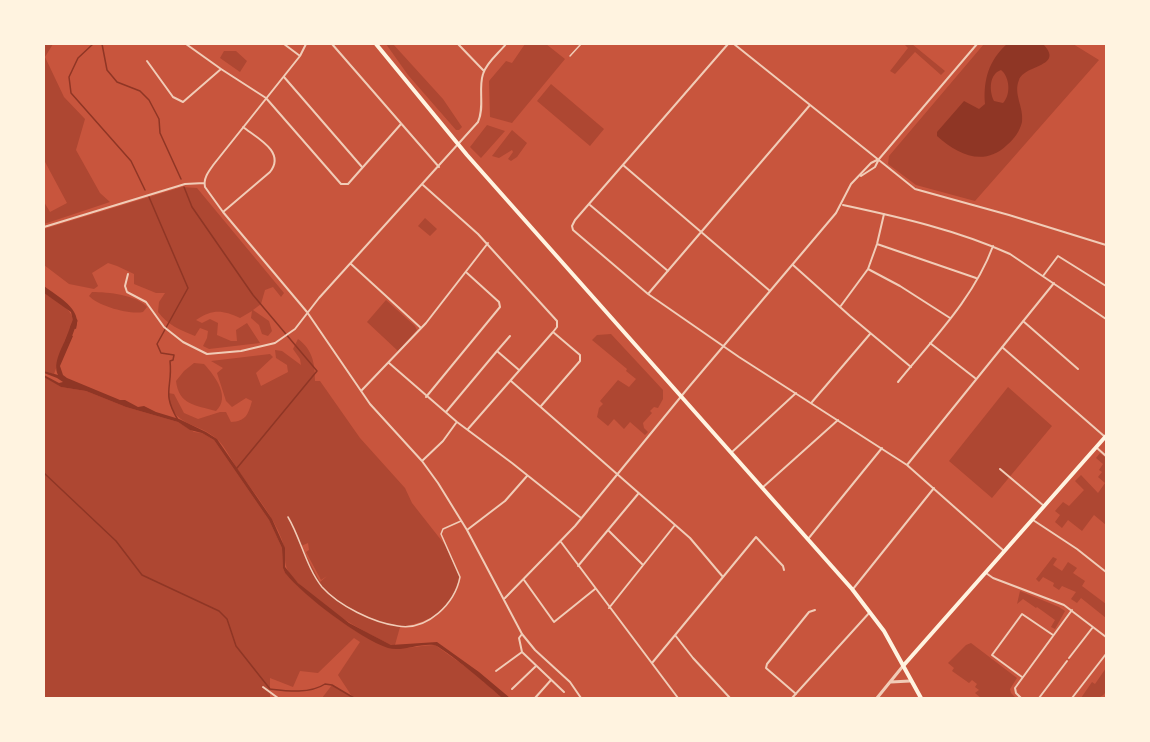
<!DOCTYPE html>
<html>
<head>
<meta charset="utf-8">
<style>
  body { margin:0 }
  #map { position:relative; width:1150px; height:742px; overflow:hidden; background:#c8553d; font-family:"Sofia Sans Condensed",sans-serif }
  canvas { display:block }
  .frame { position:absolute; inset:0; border:45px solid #fff3e0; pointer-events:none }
</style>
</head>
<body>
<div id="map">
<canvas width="1150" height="742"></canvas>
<div class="frame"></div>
</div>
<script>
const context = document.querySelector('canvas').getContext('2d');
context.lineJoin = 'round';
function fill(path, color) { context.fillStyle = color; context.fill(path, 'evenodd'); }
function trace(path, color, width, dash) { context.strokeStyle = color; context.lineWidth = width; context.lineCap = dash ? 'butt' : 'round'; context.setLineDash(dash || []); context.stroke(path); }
fill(new Path2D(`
  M44,44H53L45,57L64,97L85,119L76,150L100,193L110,202L44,224V202L50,212L67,203L44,160Z
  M386,44H393L443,99L462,127L459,130H456L408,75Z
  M525,44H546L565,59L512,123L490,117L489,81L506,61L512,63Z
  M904,44H912L945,71L941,75L915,52L895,74L890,71L908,48Z
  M984,44H1073L1099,60L975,201L916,185L888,164L889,156Z
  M224,51H236L247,61L240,72L220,58Z
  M551,84L604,129L590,146L537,101Z
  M487,125L505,131L481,158L470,147Z
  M512,130L527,143L517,157L511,161L508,159L513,152L512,150L499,158L492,156Z
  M182,187L197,188L284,293L281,297L273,287L265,290L261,304L253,310L269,321L272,331L268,336L262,334L259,325L251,318L252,311L240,318C222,310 213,309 196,320L202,323L210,319L218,323L217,335L231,341H237L236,330L247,323L260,343L209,349L203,346L207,338L208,331L200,328L195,336C180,330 168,325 158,312L159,302L165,293H156L134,284V274L117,266L108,263L92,273L98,286L94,289L69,284L44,265V229Z
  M425,218L437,229L430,236L418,226Z
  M92,292C108,292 137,295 147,307L143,312C130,315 98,306 89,296Z
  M44,293C54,300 72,307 73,321L54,374L44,371Z
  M386,300L415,326L417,330L398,351L367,322Z
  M611,334L663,390V399L658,408L654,407L650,411L652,413L643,423L644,428L648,432L645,435L630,422L624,429L614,419L608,426L597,417L599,408L603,404L600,401L618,380L629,387L636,379L626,371L627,369L592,340L597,335Z
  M298,339C313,350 315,364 315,381H320L360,438L405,488L412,503L445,545L460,577C454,610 431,622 400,627L395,645H391C357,628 323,609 296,581C280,565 288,559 282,540C273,515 253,492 238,470C232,461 226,448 218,440C198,421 171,428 168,393L174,394L184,413L198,419L220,412H226L231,422C246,421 248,415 252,401L246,398L232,407L226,401L217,373L223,368L211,361L270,354L273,357L256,373L261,386L288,372L287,365L276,358L275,350L282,351L301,365L300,359L293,349ZM308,543L309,550L306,552L321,580L327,576L320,582L301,546Z
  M194,363L204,364C215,376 231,397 216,411C195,405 179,405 176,381L184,371Z
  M44,376L61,387L86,391L126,407L178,422L194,432L202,433L214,440L269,520L282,548L283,568L285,573C304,595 364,643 393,648C404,650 423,645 435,645L477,675L502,698H322L332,685L353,698L338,675L360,642L354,638L318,673L300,671L293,687L270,678V698H44Z
  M1008,387L1052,426L992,498L949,461Z
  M1100,453L1106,458V504L1105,506L1106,508V525L1094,515L1082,531L1068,520L1062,528L1055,522L1060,515L1055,511L1063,502L1069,506L1084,490L1075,481L1081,475L1098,493L1105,483L1098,477L1102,472L1099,470L1103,464L1096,458Z
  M1053,557L1057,559L1053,565L1062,571L1068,562L1077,568L1073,573L1085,581L1082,586L1106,604V618L1081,598L1077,603L1071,599L1076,592L1062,586L1059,590L1053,586L1054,583L1043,577L1039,582L1036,579Z
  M1020,591L1059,607L1065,611L1055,629L1051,627L1055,620L1037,607L1036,608L1023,599L1017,604Z
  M971,643L1017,678L1010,689L1011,693L1016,698H981L975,693L979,690L975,687L977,684L972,680L969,683L952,671L954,668L948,663L966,645Z
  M1106,668C1107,695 1110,699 1081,698L1092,682L1095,684Z`), '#ae4732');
fill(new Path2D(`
  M1007,44H1043C1065,67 1025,64 1019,80C1013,94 1024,107 1022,122C1020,131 1014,139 1007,145C984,167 958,155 937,136V132L964,101L979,109L985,104C983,80 989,60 1007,44ZM1001,70C1010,77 1011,95 1003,103L994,101C989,91 989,74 1001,70Z
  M44,286C57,296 83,309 76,329L70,327L73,321L71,312L44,293Z
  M68,334L73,336L60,366L63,375L67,378L120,400H125L138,407L144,406L156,412L179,419L206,432L217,439L272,519L285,548V567L298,583L349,623L391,645L437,642L479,672L510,698H502C494,690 443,647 434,645C419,643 402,652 388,648C359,638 305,597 285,573L283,568L282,548L269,520L214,440L202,433L190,430L178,422L126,407L86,391L61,387L44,377V375L59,383L63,382L57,378L44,373V371L58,375C52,363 63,346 68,334Z`), '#8f3625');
trace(new Path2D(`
  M93,44L78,58L69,77L71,93L131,161L145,190
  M102,44L107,70L117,82L140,91L149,100L159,119L160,133L181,179
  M184,187L192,207L253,295L317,371L237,468
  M149,197L188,288L157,344L161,353L174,355L173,360L170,361C173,388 161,392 178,420
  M44,473L116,541L142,575L219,611L227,619L236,646L270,689C287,691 310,694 325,684L332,685L354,698`), '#8f3625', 1.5);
trace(new Path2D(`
  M68,340L75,321`), '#8f3625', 5);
trace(new Path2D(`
  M570,56L581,44
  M288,517C301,539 306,567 322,587C339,606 374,623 398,626C428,631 455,603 460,577L441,534L443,529L461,521`), '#f1ccb7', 1.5);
trace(new Path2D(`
  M186,44L221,69L266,98L341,184H348L401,124
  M284,44L300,56
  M306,44L300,56L214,164C209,171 203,178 205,187L223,212L307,312L370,404L422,461L438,483L467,530L522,634L535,650L570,682L581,698
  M332,44L439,167
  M458,44L484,71
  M728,44L575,220L572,226L573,230L648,294L739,357L907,465L1004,551
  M734,44L915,189L1009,215L1106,245
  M147,61L173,97L183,102L221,69
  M284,77L362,167
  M623,165L770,291
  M861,176L875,167L879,159L977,44
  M423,185L478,234L557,321V327L553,332L580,355V361L541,406
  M590,205L668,271
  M843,205C899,217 957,230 1010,254L1106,319
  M223,212L270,172C286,152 257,138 243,127
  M44,227L185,184L204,183
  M877,244L976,278
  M351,264L421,328
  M793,265L850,316L911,367
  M868,269L900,286L950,318
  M128,274L125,286L127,292L146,302L164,327L183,342L207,354L241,351L275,343L295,329L319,298L478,122C485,107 478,89 483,74C486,63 499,53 506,44
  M1043,276L1058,256L1106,286
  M648,294L810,105
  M840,307L868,269L877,244L884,214
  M1023,321L1078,369
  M930,343L975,378
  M1002,347L1104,436
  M497,351L510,336
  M389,363L457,422L512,463L581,518
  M511,381L690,538L723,577
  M898,382C932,340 974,298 993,246
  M361,391L426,323L488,243
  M426,397L500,307L499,302L467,273
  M812,402L870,334
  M446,412L497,351L519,370
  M468,429L553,332
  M1097,448L1106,456
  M732,452L796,393
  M422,461L443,441L456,423
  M907,465L1054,283
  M1000,469L1044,506
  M762,488L838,420
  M1033,520L1077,549L1106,572
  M467,530L505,501L527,476
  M609,531L643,565
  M808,539L882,448
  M561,542L678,698
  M578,566L638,494
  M986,573L993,578L1064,605L1106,637
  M524,580L554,622L595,589
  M853,589L934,488
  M505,598L575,526L688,388L836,213L851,184L871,163L879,159
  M609,608L675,525
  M522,634L519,638L522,652L564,692
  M675,635L693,658L730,698
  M1069,658L1093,627
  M652,663L756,537L783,566L784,570
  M496,671L522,652
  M1022,677L992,655L1022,614L1053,635
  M263,687L278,698
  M512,689L536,666
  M796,694L766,668L767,664L809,612L815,610
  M535,698L551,680
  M792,698L870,612
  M1021,698L1016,693L1015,688L1072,610
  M1039,698L1067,661
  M1072,698L1106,654`), '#f1ccb7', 2);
trace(new Path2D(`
  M891,682L910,681
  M877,698L903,666`), '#f1ccb7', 3);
trace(new Path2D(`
  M376,44L467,155L852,589L884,631L921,698
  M903,666L1106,436`), '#fff3e0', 4);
</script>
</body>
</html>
